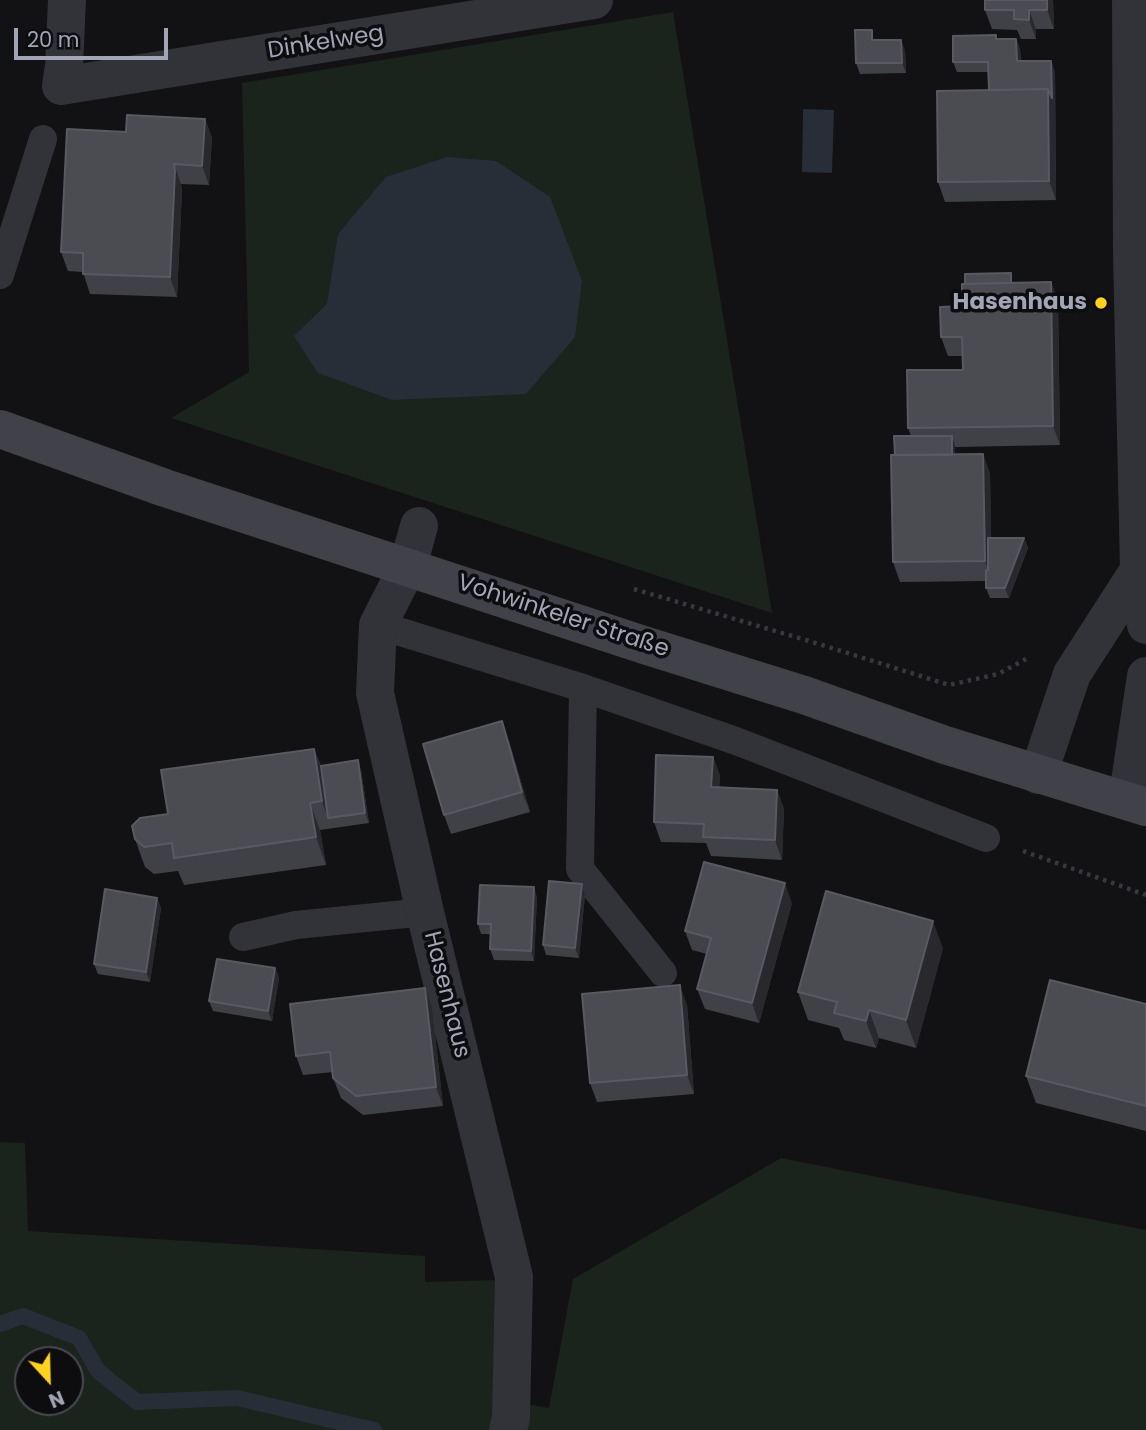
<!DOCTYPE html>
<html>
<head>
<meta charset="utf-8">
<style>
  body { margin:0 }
  #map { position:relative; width:1146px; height:1430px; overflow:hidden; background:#121113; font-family:Poppins,sans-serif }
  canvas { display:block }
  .north { position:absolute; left:14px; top:1346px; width:70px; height:70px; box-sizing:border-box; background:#0d0c0e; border:2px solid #484951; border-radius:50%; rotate:158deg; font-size:19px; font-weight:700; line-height:28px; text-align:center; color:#a1a5b5 }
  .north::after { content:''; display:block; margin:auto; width:24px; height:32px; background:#ffd21e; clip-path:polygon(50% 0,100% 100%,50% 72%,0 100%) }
  .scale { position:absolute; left:14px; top:28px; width:154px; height:32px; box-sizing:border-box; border:4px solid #a1a5b5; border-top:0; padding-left:9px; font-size:21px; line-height:24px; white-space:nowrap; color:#a1a5b5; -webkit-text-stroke:5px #0d0c0e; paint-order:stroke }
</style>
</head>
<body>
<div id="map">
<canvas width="1146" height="1430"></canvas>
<div class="north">N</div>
<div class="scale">20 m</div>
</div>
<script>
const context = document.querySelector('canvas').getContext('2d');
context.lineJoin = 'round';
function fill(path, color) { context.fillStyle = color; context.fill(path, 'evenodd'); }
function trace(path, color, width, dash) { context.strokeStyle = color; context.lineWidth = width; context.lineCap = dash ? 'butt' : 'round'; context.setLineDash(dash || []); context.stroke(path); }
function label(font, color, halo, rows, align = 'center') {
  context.font = font + ' Poppins,sans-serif'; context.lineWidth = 7; context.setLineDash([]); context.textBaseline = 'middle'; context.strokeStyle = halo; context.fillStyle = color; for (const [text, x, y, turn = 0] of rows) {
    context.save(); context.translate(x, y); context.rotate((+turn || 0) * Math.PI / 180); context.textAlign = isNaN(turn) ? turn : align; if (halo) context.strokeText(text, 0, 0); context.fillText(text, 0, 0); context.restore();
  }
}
fill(new Path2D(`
  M673,12L772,613L171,418L249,372L242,83Z
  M0,1142L25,1143L28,1231L425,1256V1282L497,1280L498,1399L549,1408L573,1279L781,1158L1146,1230V1430H0ZM28,1360H70V1402H28Z`), '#1b231d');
fill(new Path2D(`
  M803,109L834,110L832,173L802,172Z
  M447,157L496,161L550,197L582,281L575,337L526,394L392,400L318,373L294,336L327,304L338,234L386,177Z`), '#272e38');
trace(new Path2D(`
  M0,1324L23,1316L79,1338L98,1371L137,1402L237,1398L374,1430`), '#272e38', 16);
trace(new Path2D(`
  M634,589L819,644L949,685L998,674L1026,659
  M1023,851L1146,895`), '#383940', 4.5, [3.5, 5]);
trace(new Path2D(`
  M0,275L43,139
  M378,625L583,688L736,741L986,838
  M583,688L580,869L663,973
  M243,937L296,925L425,912`), '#323239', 28);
trace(new Path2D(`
  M67,0L64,66L61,86L594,0
  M1131,0L1132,254L1139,570L1146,625
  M419,526L408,566L378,625L375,693L425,912L514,1277L511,1418L508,1430
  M1038,775L1072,674L1139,570
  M1127,801L1146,676`), '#323239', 38);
trace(new Path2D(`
  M0,429L165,488L644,645L804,695L945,745L1146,807`), '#404149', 38);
fill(new Path2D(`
  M1053,0L1054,29H1036V39H1021L1017,30L992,29L985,10Z
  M996,35L997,39H1016L1020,49L1021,61L1055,71L1056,200L945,202L938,182L989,90L988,72H957L953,62Z
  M875,40H901L905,51L906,73L860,74L856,63Z
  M205,119L212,138L209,185L181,184L182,191L177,297L90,294L83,272L68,271L61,252L126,132Z
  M1051,282L1058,301L1060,445L955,447V455L983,454L990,474L991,538H1024L1028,548L1009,598H990L986,588V581L900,582L893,562L895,455L911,436L908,428L963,370V356H948L941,337L962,306L1015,283Z
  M509,741L530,812L451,834L444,815Z
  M314,749L321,766L361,770L369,823L320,830L326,865L184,885L178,871L154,874L145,867L135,839L168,814Z
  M713,757L720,776L719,787L777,790L784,809L782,860L711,856L706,843L661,842L654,822Z
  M582,884L585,894L579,958L546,955L543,945Z
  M537,897L534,961L494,960L490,949L491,934H481L478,924Z
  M157,898L161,908L150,982L98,974L94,964Z
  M792,903L759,1023L705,1009L697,989L707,954L692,950L685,931Z
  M943,948L916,1048L879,1038L876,1048L844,1040L839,1028L808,1020L798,992Z
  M275,968L279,978L272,1021L213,1011L209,1001Z
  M1146,1004V1131L1036,1103L1026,1076Z
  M687,1005L694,1094L597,1102L590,1083Z
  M432,1007L443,1106L363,1115L341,1098L333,1078V1072L303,1075L296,1056Z`), '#404146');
fill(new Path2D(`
  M1047,0H1053L1054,29L1047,10Z
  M1029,10L1036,29V39L1029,20Z
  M1016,39L1020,49L1021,71L1017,61Z
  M901,40L905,51L906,73L902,63Z
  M1051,61L1055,71L1056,200L1049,181L1048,89Z
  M205,119L212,138L209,185L202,166Z
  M174,164L181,184L182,191L177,297L170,277Z
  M1051,282L1058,301L1060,445L1053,426Z
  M952,436L955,446L956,474L952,464Z
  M983,454L990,474L992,581L985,561Z
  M1024,538L1028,548L1009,598L1005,588Z
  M502,721L509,741L530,812L522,792Z
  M314,749L324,776L328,818L322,801Z
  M713,757L720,776L719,806L711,787Z
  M358,760L361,770L369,823L365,813Z
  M777,790L784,809L782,860L775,840Z
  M310,803L320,830L326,865L316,837Z
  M785,883L792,903L759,1023L752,1003Z
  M582,884L585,894L579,958L575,948Z
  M534,887L537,897L534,961L531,951Z
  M157,898L161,908L150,982L146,972Z
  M933,921L943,948L916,1048L906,1020Z
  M275,968L279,978L272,1021L268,1011Z
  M680,985L687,1005L694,1094L687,1075Z
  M425,988L432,1007L443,1106L436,1087Z
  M869,1010L879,1038L876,1048L866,1021Z`), '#29292d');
const building = new Path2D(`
  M985,0H1047V10H1029V20L1014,19V10H985Z
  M855,30H872V40H901L902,63H856Z
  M996,35V39H1016L1017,61H1051L1052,98L1048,89L989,90L988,62H953V36Z
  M1048,89L1049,181L938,182L937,91Z
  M127,115L205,119L202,166L174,164L175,171L170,277L83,274V253L61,252L67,129L126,132Z
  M1011,273V283L965,284V274Z
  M1051,282L1053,426L908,428L907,370H963L962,337H941L940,307L962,306V284Z
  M894,436H952V455H895Z
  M983,454L985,561L893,562L891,455Z
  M988,538H1024L1005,588H986V570H988Z
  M502,721L522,792L444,815L423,744Z
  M314,749L322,801L310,803L316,837L174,858L172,843L144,847L135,839L132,826L140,818L168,814L161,770Z
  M656,755L713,757L711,787L777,790L775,840L703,837L704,824L654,822Z
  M358,760L365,813L328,818L321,766Z
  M704,862L785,883L752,1003L697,989L711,938L685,931Z
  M549,881L582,884L575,948L543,945Z
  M480,885L534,887L531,951L490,949L491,924H478Z
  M105,889L157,898L146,972L94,964Z
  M826,891L933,921L906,1020L869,1010L866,1021L834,1013L837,1002L798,992Z
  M217,959L275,968L268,1011L209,1001Z
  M1050,980L1146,1004V1106L1026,1076Z
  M680,985L687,1075L590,1083L582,994Z
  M425,988L436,1087L356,1096L333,1078L330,1052L296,1056L290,1004Z`);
fill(building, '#4b4b52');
trace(building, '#585962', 2);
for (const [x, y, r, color] of [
  [1101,303,7,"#ffd21e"]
]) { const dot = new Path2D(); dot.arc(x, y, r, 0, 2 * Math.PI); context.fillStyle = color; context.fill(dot); trace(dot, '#0d0c0e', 2.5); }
label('23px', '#a1a5b5', '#0d0c0e', [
  ["Dinkelweg",326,43,-9],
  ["Vohwinkeler Straße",563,617,18],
  ["Hasenhaus",446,995,76]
]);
label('bold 23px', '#a1a5b5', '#0d0c0e', [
  ["Hasenhaus",1087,303]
], 'right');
</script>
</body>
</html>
